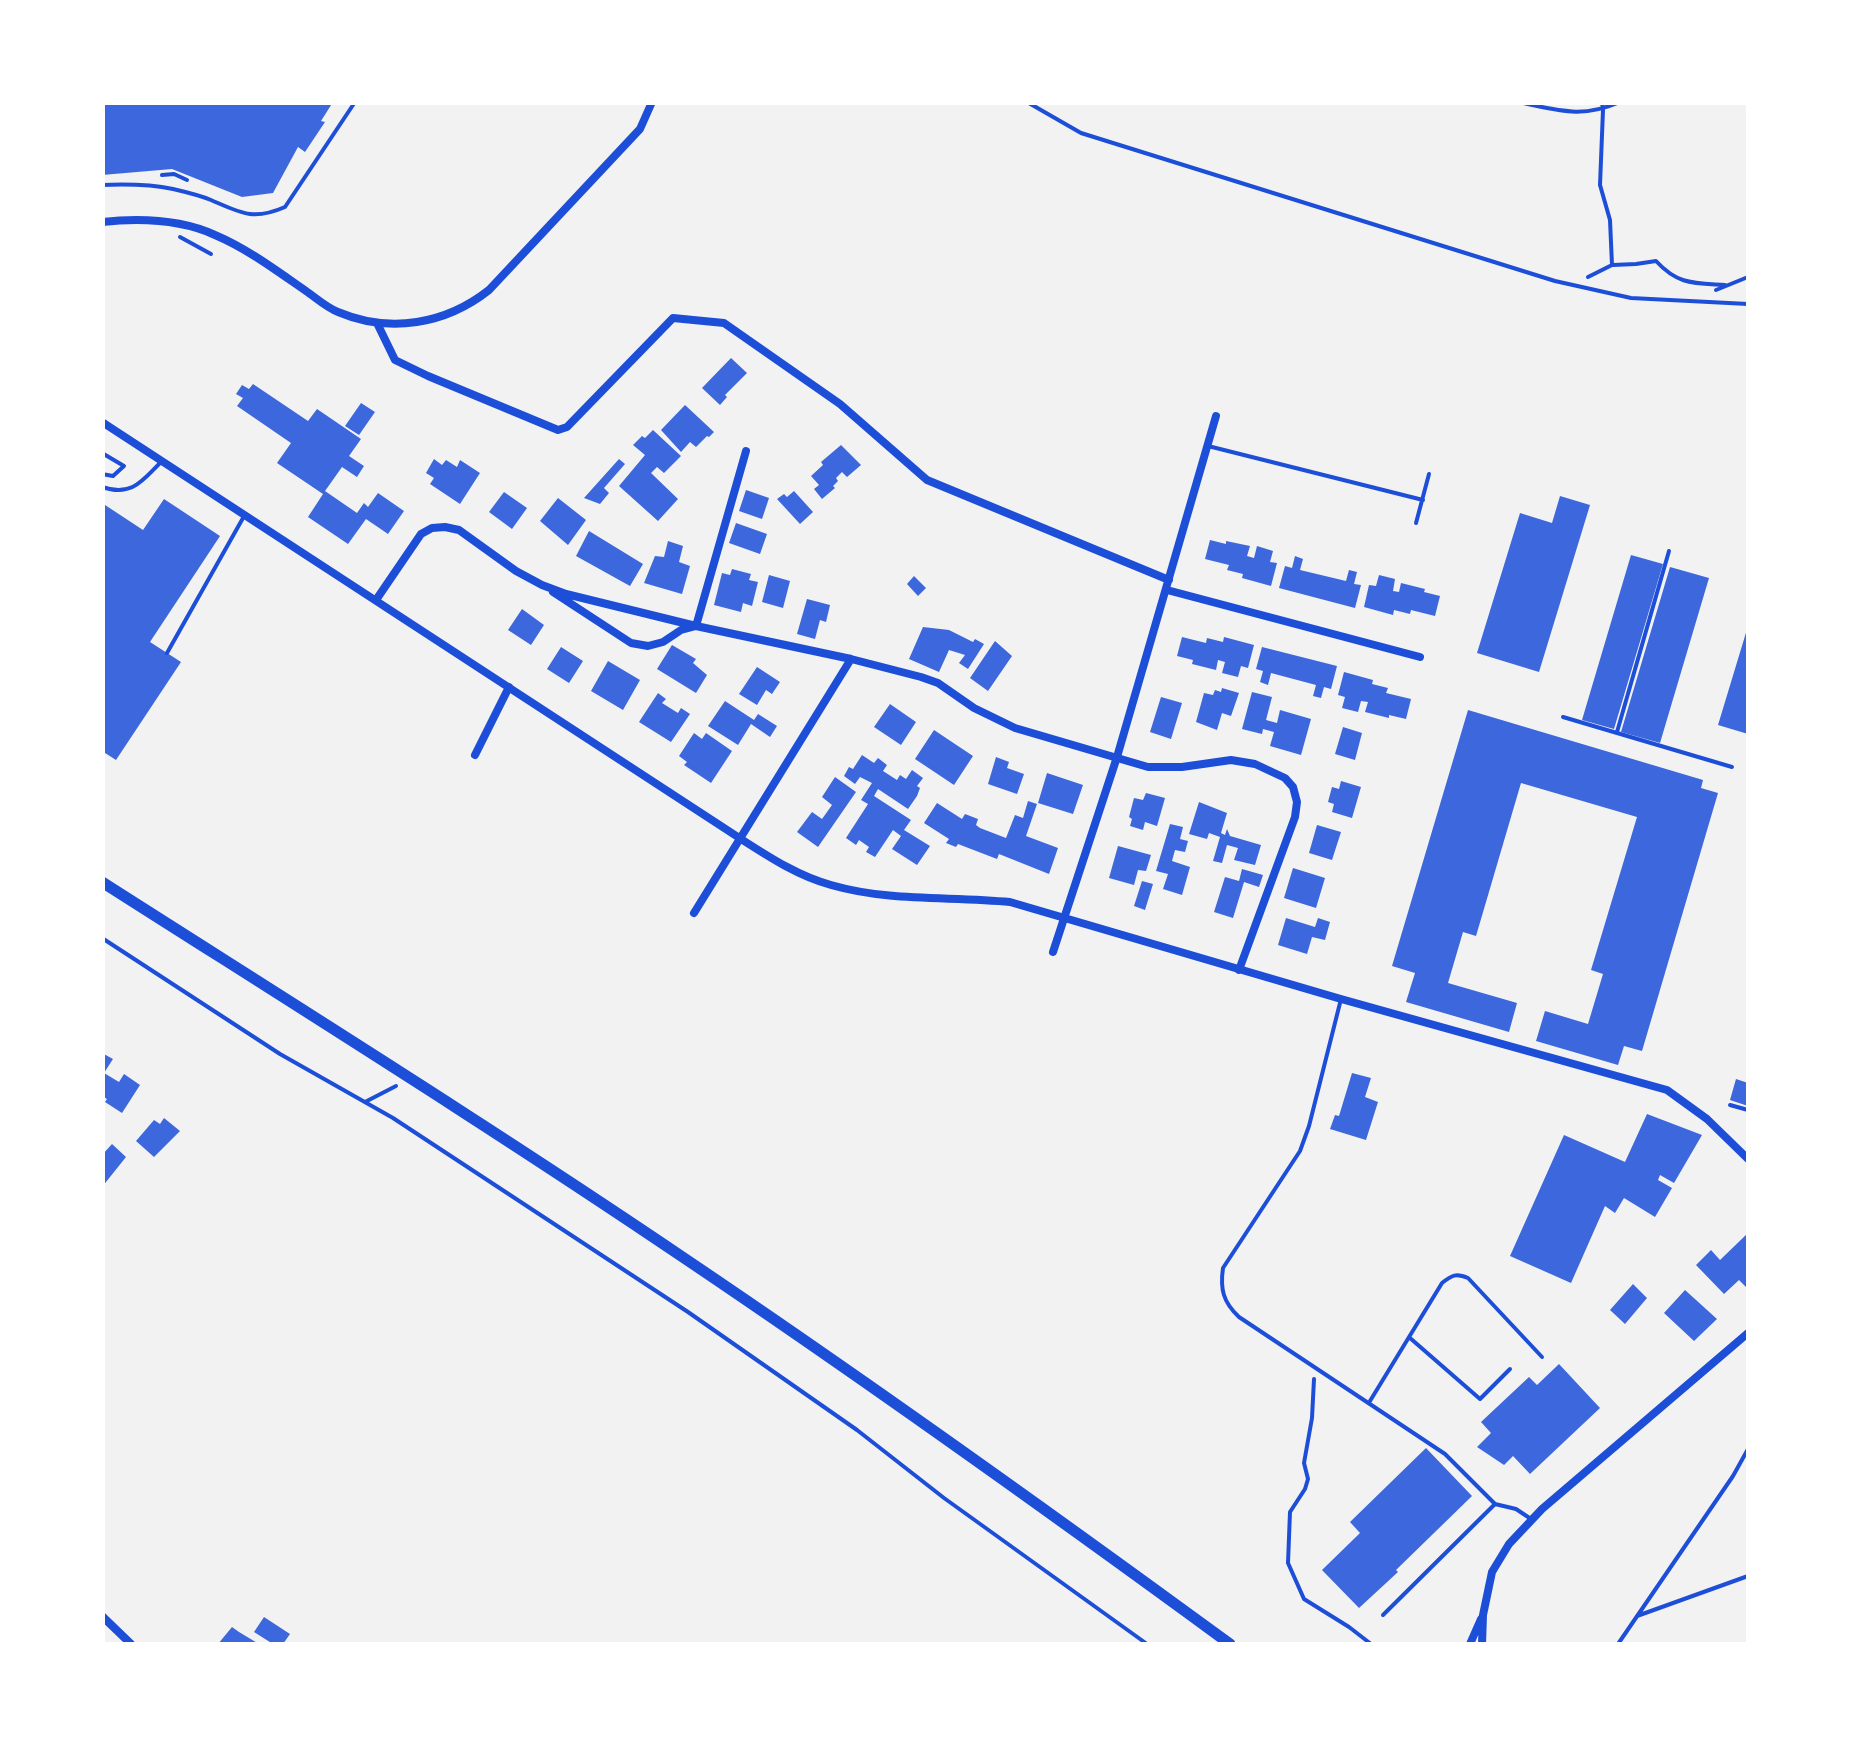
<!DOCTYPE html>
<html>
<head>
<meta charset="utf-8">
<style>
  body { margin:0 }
  #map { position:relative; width:1851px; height:1747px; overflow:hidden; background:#f2f2f2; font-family:"PT Sans",sans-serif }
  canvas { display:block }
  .frame { position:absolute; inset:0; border:105px solid #fff; pointer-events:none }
</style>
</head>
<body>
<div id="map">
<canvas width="1851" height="1747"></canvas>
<div class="frame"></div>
</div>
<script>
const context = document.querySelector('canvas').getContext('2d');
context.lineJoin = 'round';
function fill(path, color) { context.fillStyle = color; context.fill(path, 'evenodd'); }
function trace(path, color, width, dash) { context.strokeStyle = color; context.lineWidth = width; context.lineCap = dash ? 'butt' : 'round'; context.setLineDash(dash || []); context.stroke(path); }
fill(new Path2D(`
  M102,102H333L321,121L325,122L305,152L298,147L273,193L242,197L172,169L102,175Z
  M731,358L747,373L725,395L727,397L720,405L702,388Z
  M253,384L308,421L317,409L361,439L349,456L364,466L357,477L342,467L325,491L357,513L364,503L368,507L378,493L404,511L388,534L366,519L348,544L308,517L323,494L277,463L291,443L237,406L243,398L236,394L242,385L249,389Z
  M361,403L375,412L359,435L345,426Z
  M685,405L714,432L709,437L707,436L696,447L690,442L681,452L661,430Z
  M653,430L681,456L664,473L657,467L651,473L678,499L658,521L619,486L645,455L633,445L642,436L645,438Z
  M841,445L861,465L847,477L842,472L836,478L838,481L833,486L835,488L822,499L814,489L819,485L811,476L823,465L821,462Z
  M434,459L442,465L446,460L457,467L460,460L480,473L460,504L430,484L434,478L426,473Z
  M619,459L625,464L604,488L609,493L600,504L584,498Z
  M746,490L769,498L762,519L739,511Z
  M794,491L813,512L800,524L777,499L784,494L787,497Z
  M504,492L527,508L512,529L489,512Z
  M1560,496L1590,505L1539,672L1477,653L1520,513L1552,523Z
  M558,498L586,520L568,545L540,521Z
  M164,499L220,536L150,642L181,662L116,760L102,751V503L143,530Z
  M736,523L767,534L760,554L729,543Z
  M589,531L643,564L630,586L576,556Z
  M1210,540L1226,544V541L1250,546L1247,556L1254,558L1257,546L1273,551L1270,562L1277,563L1271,586L1242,578L1243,574L1227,570L1229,565L1205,559Z
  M668,541L683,546L679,562L690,566L682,594L644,583L655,556L664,557Z
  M1631,555L1663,564L1614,729L1582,720Z
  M1295,556L1303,559L1300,570L1346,581L1349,570L1357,572L1354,584L1361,585L1355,608L1279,588L1285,566L1292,568Z
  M1670,567L1709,578L1660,743L1621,732Z
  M732,569L751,574L749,580L758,582L752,606L743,603L741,612L714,605L722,573L730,575Z
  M769,575L790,581L783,608L762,602Z
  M1379,575L1395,579L1393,591L1399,592L1401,583L1425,589L1424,592L1440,596L1435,616L1411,610L1410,614L1394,610L1393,615L1364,607L1369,585L1376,586Z
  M914,576L926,588L918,596L907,584Z
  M807,599L830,605L826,622L820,620L815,639L797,634Z
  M522,609L544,625L531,645L508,630Z
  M1748,626V734L1718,725Z
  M923,627L949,630L973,642L975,639L984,644L968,669L959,663L965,655L949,650L939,672L909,659Z
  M1182,637L1206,643L1207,638L1223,642L1224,637L1254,645L1248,668L1241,666L1238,677L1222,673L1225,662L1218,660L1216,670L1192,664L1193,660L1177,656Z
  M995,641L1012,656L988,691L970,678Z
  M672,645L696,659L693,663L707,675L696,693L657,669Z
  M561,647L583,661L569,683L547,669Z
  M1262,647L1337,666L1331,689L1324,687L1321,698L1313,696L1316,685L1271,673L1268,685L1260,682L1263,671L1256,669Z
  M608,661L640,680L623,710L591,691Z
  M757,667L780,682L772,694L766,690L757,705L739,694Z
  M1344,672L1373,680L1372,684L1388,688L1386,693L1411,699L1406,719L1389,715V718L1365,712L1368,702L1361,701L1358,712L1342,708L1345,697L1338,695Z
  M1222,688L1239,693L1231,716L1222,713L1217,730L1196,722L1204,693L1213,695L1215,690L1221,692Z
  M1252,692L1272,697L1266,720L1277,723L1280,710L1311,719L1301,755L1270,746L1274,732L1263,729L1262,734L1242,729Z
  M658,693L666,699L662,703L678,713L681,708L690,714L671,742L639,722Z
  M1161,697L1182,703L1171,739L1150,732Z
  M725,701L754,720L758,714L777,726L770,737L751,724L738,745L708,726Z
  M890,704L916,722L901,745L874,727Z
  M1468,710L1703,780L1701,788L1718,793L1642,1051L1624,1046L1618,1065L1536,1041L1545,1011L1588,1024L1603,974L1591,970L1637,817L1521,783L1476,936L1463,932L1448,983L1517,1003L1509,1032L1406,1002L1415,973L1392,966Z
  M1343,727L1362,733L1355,760L1335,754Z
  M934,730L973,756L954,785L915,759Z
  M694,733L702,739L706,733L732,751L711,783L684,765L687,762L679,756Z
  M862,755L874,763L878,758L887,765L883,771L897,780L900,775L906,779L912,770L923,778L917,786L920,788L917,796L908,809L878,789L874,796L911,820L904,830L930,846L917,865L892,849L901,836L893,830L875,857L866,852L869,847L859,840L856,845L846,838L868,804L861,800L872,783L860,777L855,784L844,776L849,767L853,769Z
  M996,757L1009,762L1007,768L1024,774L1017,794L988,784Z
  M1047,773L1083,785L1073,814L1038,803Z
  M835,777L856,792L818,847L797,832L812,812L822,819L832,805L822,797Z
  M1341,781L1361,787L1352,818L1332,812L1334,804L1328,802L1332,787L1339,789Z
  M1146,793L1165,798L1157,826L1145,822L1143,830L1130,826L1132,819L1129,817L1134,798L1143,800Z
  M1028,801L1037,804L1026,836L1058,848L1049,874L999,854L997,859L958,844L956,847L946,843L949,839L924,823L937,803L962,819L965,814L978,819L976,825L980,828L1006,838L1015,815L1023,818Z
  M1199,802L1227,813L1221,833L1225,835L1227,829L1230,836L1261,845L1255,865L1234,860L1238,848L1227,845L1222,863L1213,861L1220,837L1209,833L1207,839L1189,834Z
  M1170,824L1183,827L1180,839L1188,841L1185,852L1175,850L1172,861L1190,867L1182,895L1163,889L1168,874L1156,871Z
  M1317,825L1341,832L1332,860L1309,853Z
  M1118,846L1151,855L1146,871L1138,870L1134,885L1109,878Z
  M1293,868L1325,878L1316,908L1284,898Z
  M1242,869L1263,875L1259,887L1244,882L1233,918L1214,912L1225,877L1239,881Z
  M1142,881L1153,884L1145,910L1134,906Z
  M1286,918L1315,927L1318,918L1330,922L1325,940L1312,937L1307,954L1278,945Z
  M102,1053L113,1059L104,1073L119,1082L124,1074L140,1085L122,1113L105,1102L107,1099L102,1096Z
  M1352,1073L1371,1078L1365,1097L1378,1102L1366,1140L1330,1129L1335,1115L1339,1116Z
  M1736,1079L1748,1083V1106L1730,1100Z
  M1647,1114L1702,1135L1674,1183L1660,1175L1658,1180L1672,1188L1655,1217L1624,1198L1615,1213L1605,1206L1571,1283L1510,1256L1564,1135L1625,1162Z
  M164,1118L180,1131L154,1157L136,1141L154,1120L160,1124Z
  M112,1144L126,1157L102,1187V1155Z
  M1748,1233V1289L1739,1280L1724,1294L1696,1265L1711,1250L1720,1260Z
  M1633,1284L1647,1298L1625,1324L1610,1310Z
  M1685,1290L1717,1319L1694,1341L1664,1313Z
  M1559,1364L1600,1408L1530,1474L1513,1456L1504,1465L1477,1447L1491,1433L1481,1422L1529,1377L1537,1385Z
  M1426,1448L1472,1496L1396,1570L1398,1572L1359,1608L1322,1570L1360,1533L1350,1522Z
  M264,1617L290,1634L283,1644H273L254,1632Z
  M232,1627L239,1632L259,1644H218Z`), '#3d67dc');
trace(new Path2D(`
  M1518,102C1558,110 1581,119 1620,102
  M162,175L174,174L187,180
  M180,237L211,254
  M1613,265L1636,264L1656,261C1678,285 1694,283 1725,285
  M1588,277L1612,265L1610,220L1600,185L1603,110L1602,102
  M1716,290L1748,277
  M102,453L124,466L113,476L102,474
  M1563,717L1732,767
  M1617,732L1669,551
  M102,938L280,1054L393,1118L688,1312L857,1430L944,1498L1147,1644
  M365,1102L396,1086
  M1730,1105L1748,1110
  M1314,1379L1312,1418L1304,1463L1308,1479L1305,1489L1290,1512L1288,1563L1304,1599L1349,1627L1371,1644
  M1637,1616L1748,1576
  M1618,1644L1733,1476L1748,1449`), '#1d4ed8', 4);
trace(new Path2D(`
  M1027,102L1081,133L1555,281L1631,298L1748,304
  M102,185C127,184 149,184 173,189C186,192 199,195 211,200C241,213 253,221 285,207L355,102
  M1208,446L1423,500
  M102,487C132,497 142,481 161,462
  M1416,523L1429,474
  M167,653L243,518
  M1341,999L1309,1126L1300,1151L1223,1268C1220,1289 1223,1302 1239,1317L1445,1454L1495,1504L1516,1509L1531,1519
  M1410,1338L1480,1399L1510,1369
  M1370,1401L1442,1283C1452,1275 1456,1273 1468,1278L1542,1357
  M1383,1615L1495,1504`), '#1d4ed8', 4);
trace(new Path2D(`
  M102,222C140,218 180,219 215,235C248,249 277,271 306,291C316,298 327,308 338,312C390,334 446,324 489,290L640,129L652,102
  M377,323L395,360L428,376L558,430L567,427L673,318L724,323L840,404L927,480L1169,580
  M102,422L741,839C769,857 798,876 831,885C890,902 950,896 1010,902L1341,999L1667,1090L1707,1119L1748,1159
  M1167,590L1420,657
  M553,592L631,643L648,646L663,642L681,630L696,626L746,451
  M376,600L421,534L432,528L445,527L459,530L516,571L542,585L566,594L696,626L851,659L921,677L938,683L974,708L1015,728L1148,767H1182L1231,760L1255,764L1285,778L1293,787L1297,802L1295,817L1239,970
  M475,755L509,687
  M694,913L851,659
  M1053,952L1117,757L1216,416
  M102,1616L131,1644
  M1470,1644L1481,1619
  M1482,1644L1483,1615L1492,1572L1509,1544L1542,1509L1748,1333`), '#1d4ed8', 8);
trace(new Path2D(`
  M102,882C298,1007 495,1130 687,1260C871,1384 1051,1513 1230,1644`), '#1d4ed8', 11);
</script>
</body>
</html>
